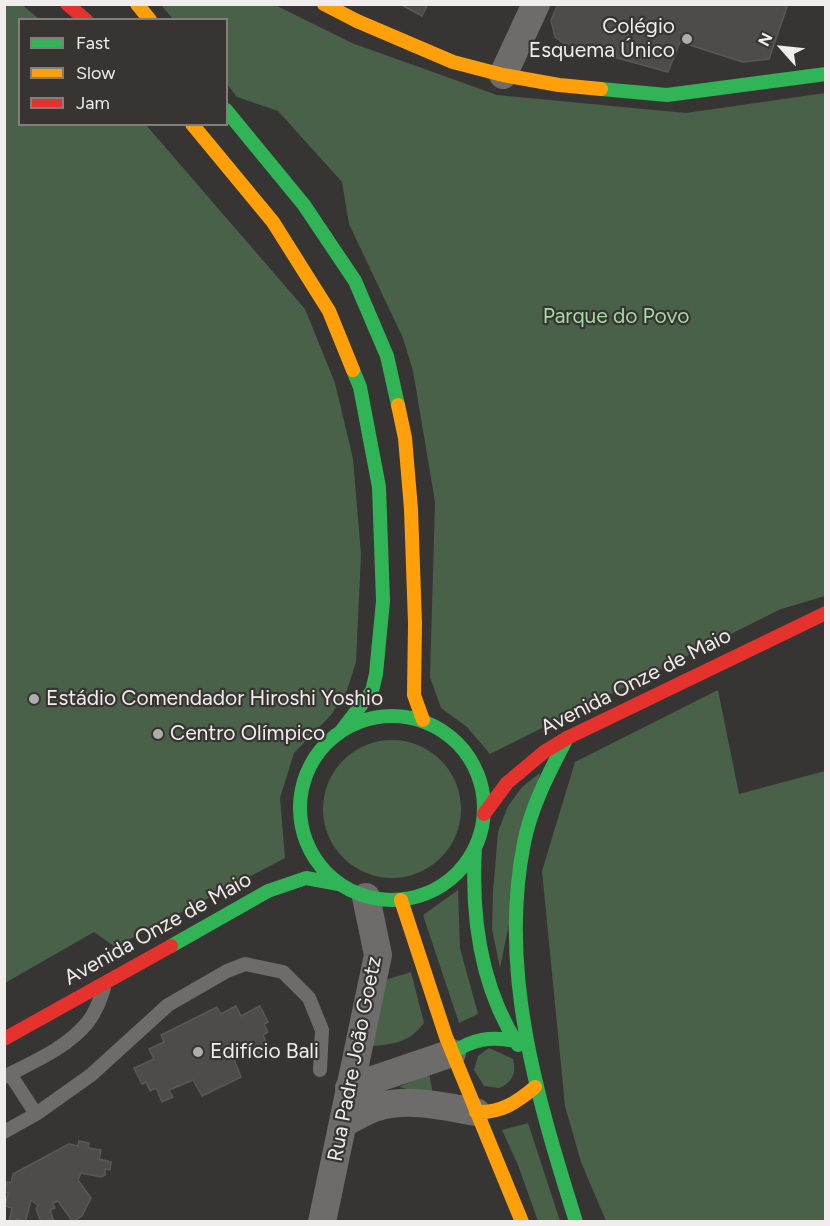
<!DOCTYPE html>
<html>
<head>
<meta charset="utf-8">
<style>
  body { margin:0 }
  #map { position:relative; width:830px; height:1226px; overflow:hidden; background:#373533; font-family:Figtree,sans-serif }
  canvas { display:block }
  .frame { position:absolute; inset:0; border:6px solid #f0edec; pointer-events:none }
  .legend { position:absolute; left:18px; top:18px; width:210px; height:108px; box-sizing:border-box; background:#383432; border:2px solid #827e7c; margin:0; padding:8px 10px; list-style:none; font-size:18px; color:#f0edec }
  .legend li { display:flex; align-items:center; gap:12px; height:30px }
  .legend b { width:30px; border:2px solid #827e7c }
  .north { position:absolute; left:752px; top:18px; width:60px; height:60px; -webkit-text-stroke:4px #383432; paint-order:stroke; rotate:297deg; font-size:16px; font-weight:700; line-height:24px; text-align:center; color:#f0edec }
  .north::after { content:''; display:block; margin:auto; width:21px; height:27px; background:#f0edec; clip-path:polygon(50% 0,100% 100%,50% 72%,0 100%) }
</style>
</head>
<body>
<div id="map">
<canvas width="830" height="1226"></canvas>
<div class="frame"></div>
<ul class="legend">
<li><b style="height:8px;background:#30b455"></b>Fast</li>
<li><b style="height:8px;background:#ff9f0a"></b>Slow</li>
<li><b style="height:8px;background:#e5322d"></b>Jam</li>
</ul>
<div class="north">N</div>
</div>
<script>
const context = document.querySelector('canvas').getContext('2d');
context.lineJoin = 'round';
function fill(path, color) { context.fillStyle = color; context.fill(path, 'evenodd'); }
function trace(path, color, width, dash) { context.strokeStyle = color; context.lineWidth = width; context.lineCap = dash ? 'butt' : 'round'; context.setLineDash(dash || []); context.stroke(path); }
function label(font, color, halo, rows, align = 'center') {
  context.font = font + ' Figtree,sans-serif'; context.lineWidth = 4.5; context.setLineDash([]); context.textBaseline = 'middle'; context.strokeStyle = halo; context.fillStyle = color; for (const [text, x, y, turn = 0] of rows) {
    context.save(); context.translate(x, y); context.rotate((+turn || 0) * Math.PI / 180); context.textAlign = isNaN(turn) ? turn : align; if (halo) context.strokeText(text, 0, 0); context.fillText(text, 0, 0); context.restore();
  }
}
fill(new Path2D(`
  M21,4L39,19L20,20V124L146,125L305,309L335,383L353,459L361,554L356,662L347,690L331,715L294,753L280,798L285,858L115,947L94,932L5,983L4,5Z
  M161,5H275L352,43L497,95L686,113L825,93V596L781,609L490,754L467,727L441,708L430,677L435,502L413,371L403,338L349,224L342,182L278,111L237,97L227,84L226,20L173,19Z
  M718,690L739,794L825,771V1221H606L581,1162L565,1106L542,871L575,762Z
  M323 809a69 69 0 1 1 138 0a69 69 0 1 1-138 0Z
  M540,773L500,968L492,929L493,892L498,832L508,806L522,787Z
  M458,890L460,948L478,1014L459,1023L423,915Z
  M411,972L424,1023C407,1045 393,1043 368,1047L385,980Z
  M489,1048L513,1059C517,1073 512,1083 499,1088L484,1086L474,1070L478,1056Z
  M429,1073L433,1095L399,1087Z
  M528,1123L560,1221H538L518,1165L502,1130Z`), '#496049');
const building = new Path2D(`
  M400,4H428L422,16Z
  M558,4H788L769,59L743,62L680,42L668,72L563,43L555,37L551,20Z
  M236,1006L241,1016L260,1006L268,1022L264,1024L268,1032L263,1035L269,1049L259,1054L256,1047L234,1059L241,1077L202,1096L193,1080L169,1090L173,1097L162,1102L156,1088L150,1091L146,1082L142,1084L134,1068L154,1059L149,1049L164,1042L161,1035L217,1007L221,1014Z
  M79,1141L89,1143L88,1148L101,1150L99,1159L111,1162L110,1170L105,1169V1175L101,1177L81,1173L78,1180L91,1198L82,1216L73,1222L58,1201L53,1203L55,1208L50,1210L54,1221L41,1222L36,1209L38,1205L31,1200L26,1220L23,1222L17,1219V1222H9L12,1208L5,1206L8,1193L4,1192L7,1182L11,1183L13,1174L69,1144L78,1146Z`);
fill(building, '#4e4c4a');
trace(building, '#5a5857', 1.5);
trace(new Path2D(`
  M10,1074L36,1114
  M4,1077C33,1062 67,1048 88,1022C96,1012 100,1000 104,988
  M4,1132L36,1114L91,1075L168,1005L227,971L245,964L283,972L309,998L322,1030L320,1070`), '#6e6c6b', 14);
trace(new Path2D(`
  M503,75L536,4
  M349,1088L452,1053
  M343,1124C355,1117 367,1109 381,1106C412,1098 446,1107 476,1112
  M322,1222L378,955L366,897`), '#6e6c6b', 28);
trace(new Path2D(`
  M601,89L667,95L826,74
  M226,110L304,205L355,281L387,356L398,405
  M300 808a92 92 0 1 1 184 0a92 92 0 1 1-184 0Z
  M342,730L372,691L376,674L383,601L379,487L360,387L353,370
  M567,738C550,771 531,806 524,843C498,972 538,1100 576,1222
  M475,848C471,917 480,986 518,1045
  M171,946L268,891L306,878L339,884
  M452,1053C473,1039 490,1036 515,1041`), '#30b455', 14);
trace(new Path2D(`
  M137,4L150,20
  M324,4L357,21L453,62L503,75L559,85L601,89
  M192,124L273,222L329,311L353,370
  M398,405L405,438L411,509L415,623L414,695L423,720
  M401,900L446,1037L522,1222
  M476,1112C501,1113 516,1103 535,1087`), '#ff9f0a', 14);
trace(new Path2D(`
  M67,4L86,20
  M484,814L507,783L544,752L567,738L826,613
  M4,1039L171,946`), '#e5322d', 14);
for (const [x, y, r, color] of [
  [687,39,6,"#afadab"],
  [34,699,6,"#afadab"],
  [158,734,6,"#afadab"],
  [198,1052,6,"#afadab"]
]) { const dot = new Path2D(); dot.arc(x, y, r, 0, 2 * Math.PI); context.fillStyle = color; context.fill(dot); trace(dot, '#383432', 2); }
label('21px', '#f0edec', '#383432', [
  ["Colégio",675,27,"right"],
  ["Esquema Único",675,51,"right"],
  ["Estádio Comendador Hiroshi Yoshio",46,699],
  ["Centro Olímpico",170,734],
  ["Edifício Bali",210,1052]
], 'left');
label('21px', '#a2dda2', '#383432', [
  ["Parque do Povo",616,317]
]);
label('21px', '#f0edec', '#383432', [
  ["Avenida Onze de Maio",636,682,-27],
  ["Avenida Onze de Maio",158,929,-29],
  ["Rua Padre João Goetz",355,1059,-79]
]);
</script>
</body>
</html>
